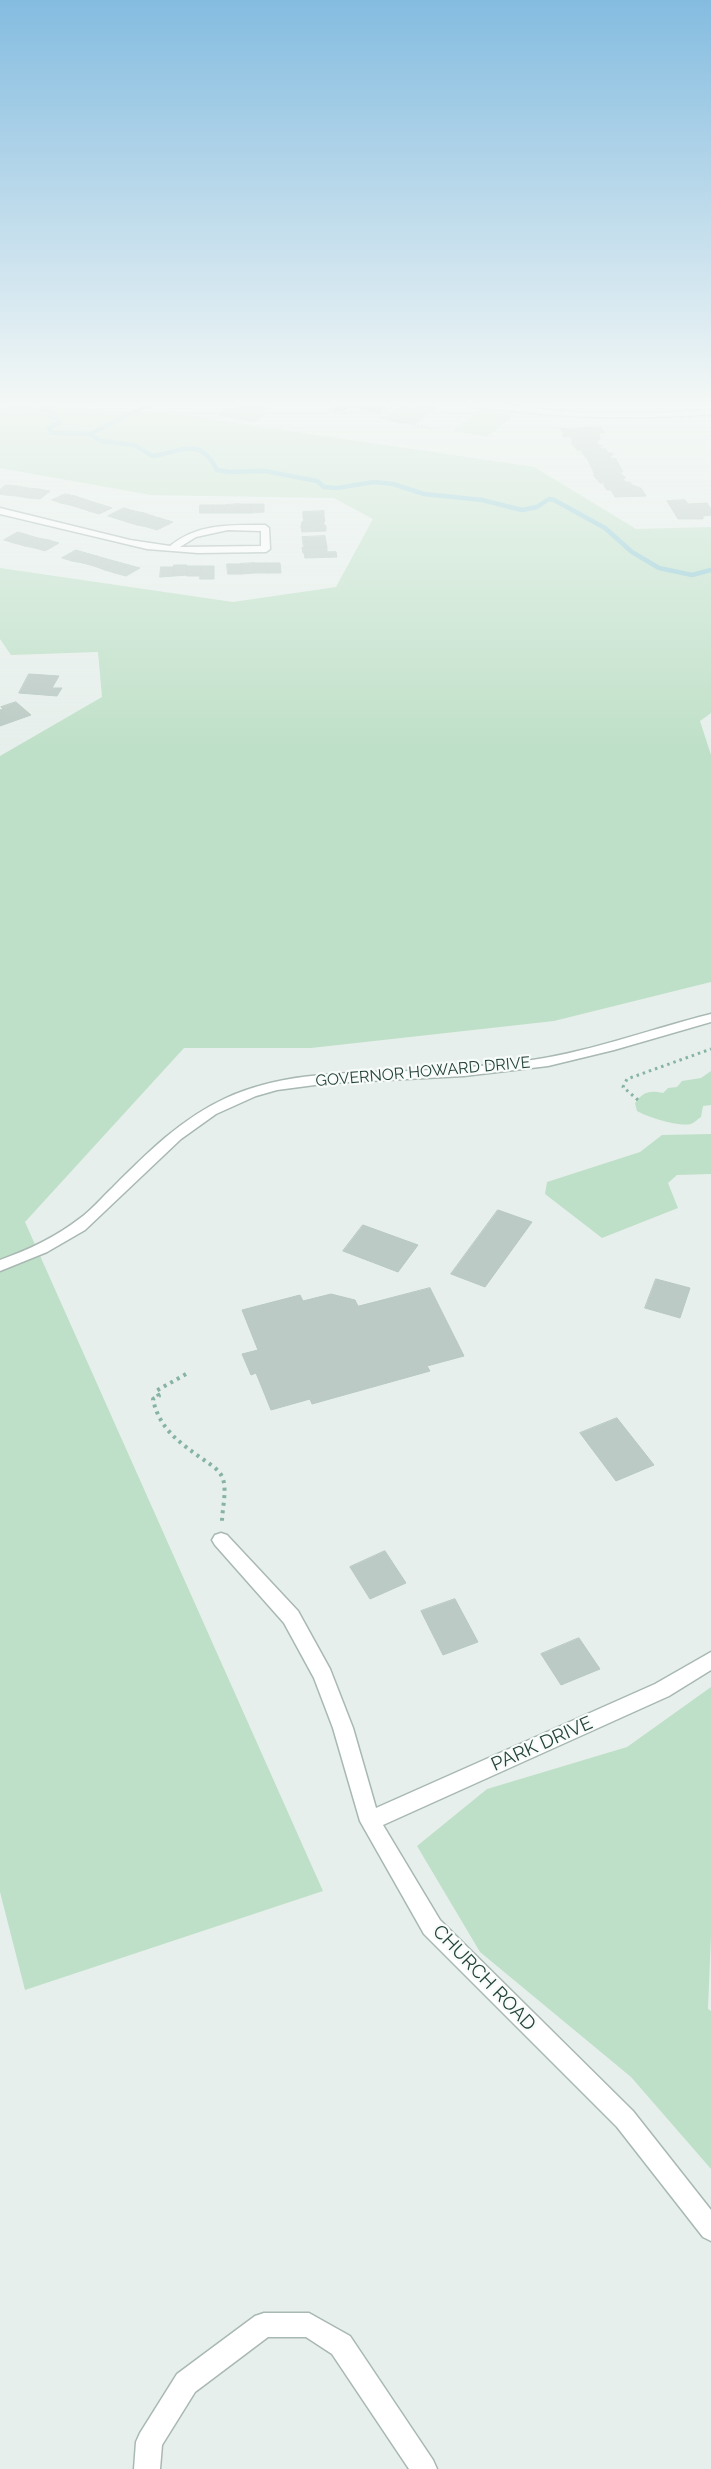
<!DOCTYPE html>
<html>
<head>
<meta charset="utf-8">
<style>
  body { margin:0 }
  canvas { display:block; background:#e6efeb }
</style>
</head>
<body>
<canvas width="711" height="2469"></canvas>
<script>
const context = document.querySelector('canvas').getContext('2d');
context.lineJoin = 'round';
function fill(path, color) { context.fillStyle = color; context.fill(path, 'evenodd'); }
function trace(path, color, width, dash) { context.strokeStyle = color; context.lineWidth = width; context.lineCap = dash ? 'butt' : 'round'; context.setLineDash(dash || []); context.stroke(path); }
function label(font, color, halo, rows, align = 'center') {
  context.font = font + ' Raleway,sans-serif'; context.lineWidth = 4.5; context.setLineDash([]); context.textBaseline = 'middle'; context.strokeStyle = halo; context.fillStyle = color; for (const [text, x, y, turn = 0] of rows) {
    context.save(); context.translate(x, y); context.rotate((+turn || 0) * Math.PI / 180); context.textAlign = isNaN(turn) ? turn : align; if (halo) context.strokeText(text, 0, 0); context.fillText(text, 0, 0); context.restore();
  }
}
fill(new Path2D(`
  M0,402H69L98,410L168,413L534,467L636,529L711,527V713L700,721L711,755V982L554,1021L311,1048H184L25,1222L323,1891L25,1990L0,1892V756L102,697L98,652L11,655L0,639V568L233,602L336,587L373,519L334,498L151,495L0,468Z
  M481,409L515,415L487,437L453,431Z
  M711,1071V1105L703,1106L701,1117C698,1119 694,1123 691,1124C679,1127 647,1117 637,1111L635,1103C643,1092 649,1090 663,1093L668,1088L677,1087L682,1081L701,1078Z
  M711,1134V1174L677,1175L668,1183L678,1208L602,1238L545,1194L547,1182L640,1152L662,1135Z
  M711,1687V1935L708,2009L711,2011V2169L631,2077L480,1952L417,1846L487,1789L627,1747Z`), '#bfe0c8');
fill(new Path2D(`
  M343,402H395L379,413L351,407L342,412L332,410Z`), '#8ec9d4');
trace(new Path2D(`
  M8,402L15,407L40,402
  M46,402L54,404L42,410L53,413L51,416L60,422L49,428L51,433L90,434
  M154,402L90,434L101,441L134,445L153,456C183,451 200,436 217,470L229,472L265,471L317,481L324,487L337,488L374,482L393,484L424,494L482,500L522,510L537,507L549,499L554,500L605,528L632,552L659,568L692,575L711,570`), '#8ec9d4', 4.5);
const building = new Path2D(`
  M248,402H278L276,404H278L267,409L247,406L251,403Z
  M407,402L428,406L436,408L416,423H400L385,418Z
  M243,405L267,409L260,414L265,415L254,422L218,415L227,409L238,411L240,410H235Z
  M601,427L605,433H599L600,440L572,441L570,436L563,437L562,435L565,434L560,429Z
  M596,440L598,444L603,446H599L601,450H577L571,443L572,441Z
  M606,449L608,453H612L613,455L610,456L612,459L588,460L581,452H583L582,450Z
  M616,459L623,472L594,473L588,460Z
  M619,472L626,478H623L625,482L600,483L593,475H595L594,473Z
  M625,482H630L632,485L641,488L646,496L615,497L611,490H607L604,486V483Z
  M6,485L17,486L6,495L0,494V490Z
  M17,486L28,488L17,496L6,495Z
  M28,488L39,489L28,498L17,496Z
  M39,489L50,491L40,499L28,498Z
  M65,494L75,496L61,503L52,500Z
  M75,496L84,499L70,505L61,503Z
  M84,499L93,502L80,508L70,505Z
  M685,500L688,504L707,503L711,509V515L703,516V519H678L667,501Z
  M93,502L103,505L89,511L80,508Z
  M239,504L238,513H225L226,505Z
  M239,504H251V513H238Z
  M251,504H264V512L251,513Z
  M103,505L112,508L99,514L89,511Z
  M200,505H213V513H200Z
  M213,505H226L225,513H213Z
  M124,508L134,511L118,519L108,516Z
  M134,511L144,513L127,522L118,519Z
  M324,511V516L303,517V512Z
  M144,513L153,516L137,525L127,522Z
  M153,516L163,519L147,527L137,525Z
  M324,516L325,521L304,522L303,517Z
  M163,519L173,522L157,530L147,527Z
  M324,521V526L301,527L302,522Z
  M326,526V531L302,532L301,527Z
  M18,532L28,535L14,543L4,540Z
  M28,535L38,538L25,546L14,543Z
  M325,536L326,542H303L302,537Z
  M38,538L49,540L35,548L25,546Z
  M49,540L59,543L45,551L35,548Z
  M303,542H326L327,547L304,548Z
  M327,547V552L303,553L302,548Z
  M76,550L86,553L72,561L62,558Z
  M336,552L337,557L305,558L304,553Z
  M86,553L97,556L83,563L72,561Z
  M97,556L107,559L94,566L83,563Z
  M107,559L118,562L105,570L94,566Z
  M118,562L129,565L115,573L105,570Z
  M254,563H267L268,573H254Z
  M254,563V573L241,574L240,564Z
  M267,563H280L281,573H268Z
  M227,564H240L241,574H228Z
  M129,565L140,568L126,576L115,573Z
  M174,565H187V575L174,576Z
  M187,566H201L200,576H187Z
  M201,566H214V579H200Z
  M161,567H174V576L160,577Z
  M29,674L59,676L52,688H62L57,696L19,693Z
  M16,702L31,715L0,726V710L3,709L1,707Z
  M498,1210L532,1222L485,1287L451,1274Z
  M363,1225L418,1245L398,1272L343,1251Z
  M656,1279L690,1288L680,1318L645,1308Z
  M430,1288L464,1356L427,1366L430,1371L312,1404L310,1399L271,1410L256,1373L251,1375L242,1354L258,1350L242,1310L300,1295L303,1301L331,1294L355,1300L358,1306Z
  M617,1418L654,1465L616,1481L580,1433Z
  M385,1551L406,1583L370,1599L350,1567Z
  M455,1599L478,1642L443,1655L421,1611Z
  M579,1638L600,1669L561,1685L541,1654Z`);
fill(building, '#bbcac4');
trace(building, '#b8c9c2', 1);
const minor = new Path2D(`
  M462,402L588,413H649L711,410V414C643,419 575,419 507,410C493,409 473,409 462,402Z
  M0,508L130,540L170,546C198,523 231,525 265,525L269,528L270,549L266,552L198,553L147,549L0,514ZM228,530L261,531V546L180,547L196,537Z
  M711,1014V1022L614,1050L548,1066L464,1076L330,1083L277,1090L256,1096L216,1114L181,1139L85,1230L47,1252L0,1271V1260C28,1250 56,1237 79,1219C92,1210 102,1197 113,1187C147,1153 182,1118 226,1098C283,1072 348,1073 410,1071C446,1070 482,1066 518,1062C585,1054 647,1030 711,1014Z
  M221,1533L227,1535L298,1611L330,1669L353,1728L376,1808L655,1684L711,1652V1670L669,1696L383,1825L440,1920L633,2111L711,2210V2241L703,2237L617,2127L424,1934L360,1821L333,1728L314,1678L284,1623L215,1545L212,1540L215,1535Z
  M264,2313H309L350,2336L433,2460L437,2469H409L332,2354L306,2337H268L195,2392L162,2445L160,2469H134L136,2442L140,2433L177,2374L255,2316Z`);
trace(minor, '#a8b8b2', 3);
trace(new Path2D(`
  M340,402L328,411L345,414L355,409L380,414L381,418L433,429
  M412,402L454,413
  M380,414L398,402`), '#86b3a5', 2, [1, 2]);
trace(new Path2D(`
  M638,1100L623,1087L627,1079L711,1049`), '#86b3a5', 3, [2.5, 4]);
trace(new Path2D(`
  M186,1374L156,1391L159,1396L153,1399C159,1429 180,1443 204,1460C211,1465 220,1470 223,1479C227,1492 222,1509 222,1522`), '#86b3a5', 4, [3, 4.5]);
fill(minor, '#fff');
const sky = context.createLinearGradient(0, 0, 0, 748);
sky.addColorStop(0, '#84bce0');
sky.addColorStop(0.54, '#f4f8f6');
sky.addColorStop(1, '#f4f8f600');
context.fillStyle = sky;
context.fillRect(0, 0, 711, 748);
label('16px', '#24423a', '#f7fbf9', [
  ["GOVERNOR HOWARD DRIVE",423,1072,-5]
]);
label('19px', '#24423a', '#f7fbf9', [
  ["PARK DRIVE",542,1744,-24],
  ["CHURCH ROAD",484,1978,46]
]);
</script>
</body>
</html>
